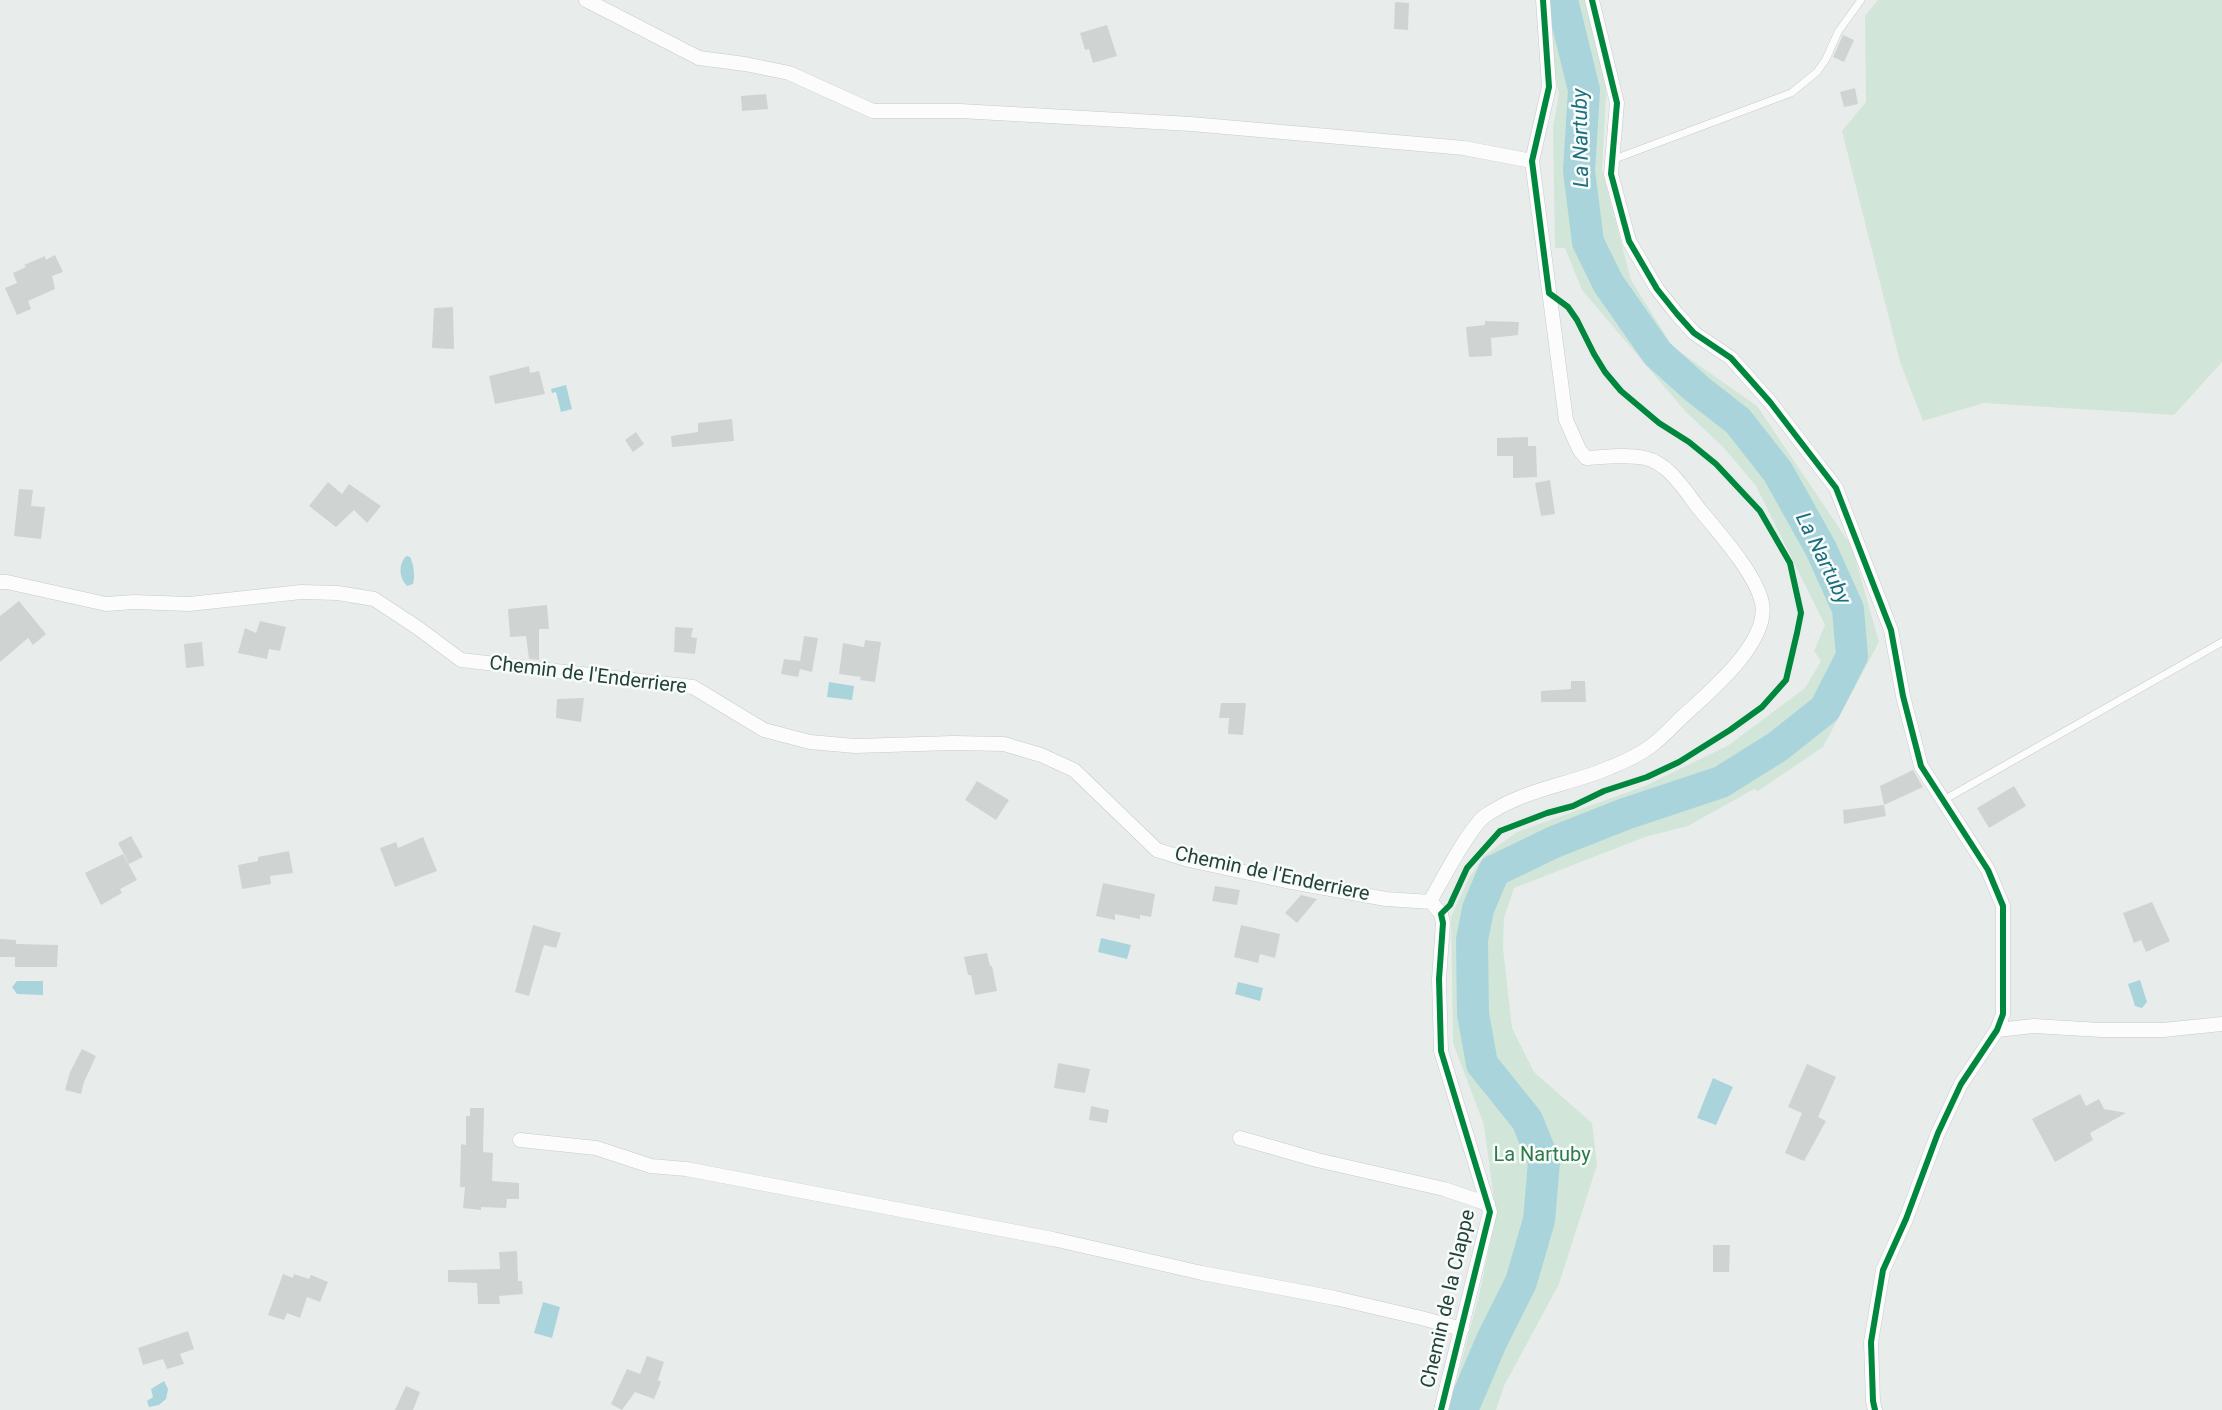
<!DOCTYPE html>
<html>
<head>
<meta charset="utf-8">
<style>
  body { margin:0 }
  canvas { display:block; background:#e8edeb }
</style>
</head>
<body>
<canvas width="2222" height="1410"></canvas>
<script>
const context = document.querySelector('canvas').getContext('2d');
context.lineJoin = 'round';
function fill(path, color) { context.fillStyle = color; context.fill(path, 'evenodd'); }
function trace(path, color, width, dash) { context.strokeStyle = color; context.lineWidth = width; context.lineCap = dash ? 'butt' : 'round'; context.setLineDash(dash || []); context.stroke(path); }
function label(font, color, halo, rows, align = 'center') {
  context.font = font + ' Roboto,sans-serif'; context.lineWidth = 5; context.setLineDash([]); context.textBaseline = 'middle'; context.strokeStyle = halo; context.fillStyle = color; for (const [text, x, y, turn = 0] of rows) {
    context.save(); context.translate(x, y); context.rotate((+turn || 0) * Math.PI / 180); context.textAlign = isNaN(turn) ? turn : align; if (halo) context.strokeText(text, 0, 0); context.fillText(text, 0, 0); context.restore();
  }
}
fill(new Path2D(`
  M1537,0H1587L1607,77L1602,170L1631,280L1673,347L1757,406L1852,547L1879,642L1823,747L1758,791L1754,789L1688,826L1645,837L1514,888L1504,918L1503,948L1512,1028L1534,1072L1592,1123L1597,1165L1559,1284L1504,1386L1496,1410H1449L1480,1291L1496,1215L1484,1125L1453,1043L1451,917L1469,878L1484,856L1517,832L1645,786L1729,745L1805,688L1821,661L1814,651L1825,625L1756,486L1724,448L1685,411L1582,290L1565,248H1555L1553,127L1559,94Z
  M1878,0H2222V362L2174,415L1984,403L1923,421L1900,362L1842,131L1866,102L1865,16Z`), '#d1e6d8');
fill(new Path2D(`
  M566,385L572,409L561,412L556,392L552,393L551,389Z
  M406,556L410,557C414,565 415,576 413,584L407,586C399,578 398,565 406,556Z
  M829,682L854,686L852,700L827,697Z
  M1101,938L1131,945L1127,959L1098,952Z
  M2140,980L2147,1002L2142,1008L2135,1006L2128,984Z
  M17,981H43V995L17,994L12,987Z
  M1238,982L1263,988L1260,1001L1235,994Z
  M1713,1078L1733,1087L1716,1125L1697,1118Z
  M543,1302L560,1307L552,1338L534,1333Z
  M164,1381L168,1389L166,1399L159,1405L149,1407L147,1401L153,1397L151,1389Z`), '#a9d4db');
trace(new Path2D(`
  M1462,1410L1492,1340L1521,1282L1539,1220L1544,1162L1527,1120L1482,1064L1473,1014L1472,940L1478,909L1494,871L1554,842L1625,814L1721,782L1777,747L1825,709L1852,656L1848,609L1821,549L1778,472L1738,421L1697,389L1657,353L1608,283L1588,242L1579,171L1584,90L1562,0`), '#a9d4db', 32);
fill(new Path2D(`
  M1395,2L1409,3L1408,30L1394,29Z
  M1107,25L1117,56L1093,63L1089,49L1085,50L1080,33Z
  M1843,35L1854,40L1844,62L1833,57Z
  M1855,88L1858,104L1844,107L1840,92Z
  M766,94L768,109L742,111L741,96Z
  M55,255L63,272L52,276L55,289L28,301L31,309L17,315L5,288L17,283L13,273L26,267L24,265L45,256L46,260Z
  M453,307L454,349L432,348L434,308Z
  M1485,321L1519,322L1518,335L1491,338L1492,356L1469,357L1466,327L1485,325Z
  M529,366L530,373L539,371L545,394L495,404L489,376Z
  M732,419L734,441L672,447L671,436L698,432V423Z
  M636,432L644,444L633,452L625,440Z
  M1528,437V446H1536L1537,477L1513,478V456H1497V438Z
  M1550,480L1555,514L1541,516L1535,483Z
  M328,482L342,494L349,484L381,506L367,523L354,510L336,527L309,506Z
  M19,489L33,490L31,506L45,507L41,539L14,536Z
  M19,601L46,634L33,645L28,638L0,662V616Z
  M547,605L549,629H539V660L529,659L526,636L510,637L508,609Z
  M260,621L286,627L280,651L269,649L267,659L238,653L245,628L256,633Z
  M675,627L693,628L691,637L697,638L695,654L674,652Z
  M804,636L818,638L812,672L800,669L798,677L781,674L784,659L800,661Z
  M865,640L881,642L875,682L860,680L861,677L839,674L843,643L864,647Z
  M202,642L204,666L186,668L184,644Z
  M1571,681H1585L1586,702H1541V691L1571,689Z
  M584,698L581,722L556,718L557,699Z
  M1221,703H1246L1243,735L1228,734L1229,718H1219Z
  M1913,770L1923,787L1884,805L1886,816L1844,824L1843,810L1884,805L1880,786Z
  M977,781L1009,800L996,820L965,800Z
  M2014,786L2026,806L1989,828L1977,808Z
  M131,836L143,857L129,864L118,843Z
  M423,837L437,871L395,887L380,848L396,842L398,848Z
  M289,851L293,873L270,876L271,884L242,889L238,865L258,861V857Z
  M123,854L137,880L120,889L122,893L101,905L85,873Z
  M1103,883L1155,894L1151,917L1140,915V919L1115,914V920L1096,916Z
  M1215,886L1240,890L1237,905L1212,901Z
  M1301,895L1317,899L1297,923L1285,913Z
  M2152,902L2170,941L2146,952L2141,940L2134,943L2123,913Z
  M533,925L561,933L556,948L544,945L529,996L515,992Z
  M1241,925L1280,934L1275,958L1260,954L1258,963L1234,957Z
  M0,939L16,940V944L58,945L57,967H15V957H0Z
  M987,953L990,966H992L997,991L975,995L971,975H968L964,957Z
  M82,1049L96,1056L84,1082L81,1094L65,1090L70,1072Z
  M1058,1063L1090,1069L1085,1093L1054,1088Z
  M1807,1064L1836,1077L1818,1117L1826,1121L1804,1161L1785,1153L1802,1113L1788,1107Z
  M2080,1094L2086,1106L2099,1099L2104,1109L2126,1113L2090,1133L2093,1140L2055,1162L2032,1119Z
  M1091,1106L1109,1110L1107,1123L1089,1120Z
  M470,1108H484L483,1152L493,1153L492,1181L519,1183V1199H507L506,1208L481,1207V1210L463,1208L465,1187H460L461,1144L466,1145V1116H470Z
  M1713,1245H1730L1729,1272H1713Z
  M517,1251L518,1281H522L523,1294L499,1296L500,1304H478L477,1283L448,1282V1270L500,1269L499,1252Z
  M283,1274L293,1278L294,1274L309,1279L311,1275L328,1282L320,1302L307,1297L300,1318L287,1313L284,1320L268,1315Z
  M188,1331L194,1349L180,1354L184,1364L167,1369L163,1359L143,1365L138,1348Z
  M647,1356L664,1362L658,1380L661,1382L654,1399L635,1392L622,1410L611,1404L627,1369L640,1374Z
  M406,1386L420,1392L413,1410H395Z`), '#cfd4d2');
const lane = new Path2D(`
  M1612,160L1791,93L1817,72L1826,59L1838,32L1861,0
  M1942,801L2222,642`);
const street = new Path2D(`
  M586,0L699,58L745,64L789,73L873,111H960L1191,124L1464,148L1532,161
  M1592,0L1617,103L1611,174L1629,241L1657,289L1677,314L1694,333L1731,358L1770,402L1836,488L1891,630L1903,696L1921,766L1988,870L2003,906V1014L1997,1030L1961,1084L1938,1133L1906,1219L1883,1270L1871,1342L1873,1401L1875,1410
  M0,582H7L106,604L134,602L189,604L301,592L338,593L374,599L418,628L461,660L693,687L764,730L810,742L855,746L953,743L1004,744L1041,755L1074,770L1157,850L1189,860L1286,881L1386,899L1431,902
  M1997,1030L2034,1026L2101,1030H2163L2222,1024
  M1240,1138L1317,1160L1444,1189L1488,1204
  M520,1140L596,1148L651,1166L686,1169L1053,1239L1202,1273L1335,1298L1421,1318L1462,1329
  M1441,1410L1490,1212L1441,1051L1439,979L1443,923L1441,914L1431,902L1433,896C1443,878 1470,827 1485,816C1523,789 1570,785 1611,767C1624,762 1640,754 1651,746C1662,738 1672,727 1681,718C1707,694 1770,643 1762,603C1756,574 1719,533 1700,510C1686,492 1669,463 1645,458C1627,454 1605,457 1586,458L1579,449L1566,420L1532,161L1549,87L1543,0`);
trace(lane, '#c5cac8', 8);
trace(street, '#c5cac8', 15);
trace(lane, '#fcfcfc', 7);
trace(street, '#fcfcfc', 14);
trace(new Path2D(`
  M1592,0L1617,103L1611,174L1629,241L1657,289L1677,314L1694,333L1731,358L1770,402L1836,488L1891,630L1903,696L1921,766L1988,870L2003,906V1014L1997,1030L1961,1084L1938,1133L1906,1219L1883,1270L1871,1342L1873,1401L1875,1410
  M1441,1410L1490,1212L1441,1051L1439,979L1443,923L1441,914L1450,905L1467,868L1500,831L1547,813L1573,806L1604,791L1647,777L1679,762L1730,730L1762,707L1786,680L1797,633L1801,613L1790,563L1760,511L1716,464L1689,442L1659,423L1621,391L1605,372L1594,354L1577,320L1568,307L1549,293L1532,161L1549,87L1543,0`), '#00873e', 6);
label('20px', '#24423a', '#f7fbf9', [
  ["Chemin de l'Enderriere",588,676,7],
  ["Chemin de l'Enderriere",1272,875,12],
  ["Chemin de la Clappe",1449,1299,-77]
]);
label('20px', '#2d7a4b', '#f7fbf9', [
  ["La Nartuby",1542,1156]
]);
label('italic 21px', '#1c6f80', '#f7fbf9', [
  ["La Nartuby",1582,138,-91],
  ["La Nartuby",1822,559,64]
]);
</script>
</body>
</html>
